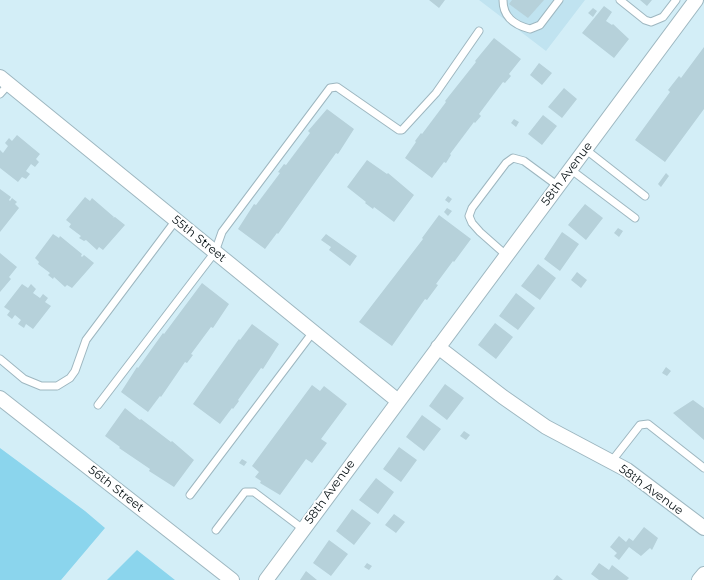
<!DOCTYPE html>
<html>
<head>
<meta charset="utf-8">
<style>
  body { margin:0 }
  canvas { display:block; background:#d3eef7 }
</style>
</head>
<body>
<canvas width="704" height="580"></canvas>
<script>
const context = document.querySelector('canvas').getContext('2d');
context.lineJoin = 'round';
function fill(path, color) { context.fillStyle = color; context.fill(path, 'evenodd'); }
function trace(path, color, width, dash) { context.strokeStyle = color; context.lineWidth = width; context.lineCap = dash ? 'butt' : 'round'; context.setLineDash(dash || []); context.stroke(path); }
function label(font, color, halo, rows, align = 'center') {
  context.font = font + ' Montserrat,sans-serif'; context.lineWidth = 4; context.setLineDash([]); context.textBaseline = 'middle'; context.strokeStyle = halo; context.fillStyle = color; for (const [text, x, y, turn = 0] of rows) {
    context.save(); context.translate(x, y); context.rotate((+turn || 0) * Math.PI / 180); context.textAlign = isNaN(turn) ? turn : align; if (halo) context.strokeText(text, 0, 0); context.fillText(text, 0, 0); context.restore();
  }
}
fill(new Path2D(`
  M479,0H585L546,51Z`), '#c0e3f0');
fill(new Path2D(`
  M0,448L85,511L105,528L61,580H0Z
  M137,550L175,580H107Z`), '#8bd5ed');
fill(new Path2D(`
  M429,0H445L439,8Z
  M512,0H544L528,18L509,4Z
  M640,0H652L647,6Z
  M604,6L612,12L606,21L612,25L613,24L629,39L614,58L582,33Z
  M593,8L597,11L593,17L588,13Z
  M494,38L521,59L509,74L511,76L505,83L503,82L479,114L481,116L475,123L474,122L450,154L451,155L446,163L444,162L432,178L405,158L416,142L415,141L421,133L422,134L446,102L445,101L476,62L475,61Z
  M704,47V109L665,162L635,140L670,92L668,90L679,76L681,78Z
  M539,63L552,73L542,85L530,75Z
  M564,88L577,99L562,118L548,107Z
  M327,109L354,129L338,154L336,153L278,234L277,233L265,249L238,229L254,204L256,205L280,173L278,172L284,164L286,165L310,133L308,131Z
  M543,115L557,126L542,145L528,134Z
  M514,119L519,122L516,127L511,123Z
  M17,135L40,154L36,159L39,162L35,167L31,164L26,171L30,174L26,179L22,177L18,182L0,168V150L3,153L8,146L5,143L9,138L12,141Z
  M367,160L387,174L388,173L414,195L394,222L374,207L373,209L365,203L366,202L347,187Z
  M666,173L669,176L661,187L658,184Z
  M0,189L11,197L9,200L10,201L12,198L17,202L15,204L19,208L0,232Z
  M448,196L452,199L449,203L445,200Z
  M85,197L90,201L92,198L114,217L112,218L115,217L125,225L103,250L99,247L97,250L86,240L84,241L79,238L81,236L69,227L71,224L66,220Z
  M585,204L603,218L586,240L568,225Z
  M447,208L452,211L448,216L444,212Z
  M439,215L471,239L454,262L453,261L436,284L438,285L427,300L425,299L392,346L359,322L423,239L422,238Z
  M618,228L623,231L619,237L614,233Z
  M562,232L579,244L560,271L544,259Z
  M53,234L59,238L60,236L82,254L81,256L82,257L84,255L94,263L72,288L67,285L65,287L54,277L53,279L48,275L50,273L38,264L39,262L35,258Z
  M326,234L357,256L350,266L329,250L331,247L321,240Z
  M0,253L17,267L9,277L11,279L0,292Z
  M538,264L556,278L540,300L521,286Z
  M577,272L587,280L581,288L571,280Z
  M202,283L229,304L213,328L211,327L191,354L193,355L187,363L185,362L161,397L160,396L148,412L121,392L137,367L138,368L163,333L164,334Z
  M22,284L28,288L31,284L36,289L33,293L40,298L43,294L48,298L45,302L51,306L33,329L26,324L24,328L18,324L21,320L15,315L12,319L7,315L10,311L4,307Z
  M516,293L535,308L518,330L499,316Z
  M495,323L513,337L496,359L478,345Z
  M252,324L279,344L263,369L261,368L238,400L239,401L233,409L232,408L220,424L193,404L239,339L240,340Z
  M666,367L671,371L667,376L662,373Z
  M445,384L464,398L447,420L429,406Z
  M312,385L320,391L324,386L347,404L321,439L327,443L312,463L306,459L280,495L260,483L261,481L255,477L259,472L252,466Z
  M693,400L704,408V440L673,413Z
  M125,408L140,420L141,419L171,442L172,441L194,460L174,487L149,471L150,469L119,448L120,447L105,436Z
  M422,415L441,429L424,451L406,437Z
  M464,431L470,435L466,440L460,436Z
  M399,447L417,460L401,482L383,469Z
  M242,459L247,462L244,466L239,463Z
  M376,478L394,492L378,514L359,500Z
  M352,509L371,523L354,545L336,531Z
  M394,514L405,522L396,533L385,525Z
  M644,527L658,538L652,550L650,548L641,556L629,547L619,560L614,556L617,553L610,547L619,536L626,542L629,538L633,541Z
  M329,540L348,554L331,576L313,563Z
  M367,563L372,566L369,570L364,567Z
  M599,563L609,570L612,565L629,578L627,580H599L591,574Z
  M306,571L317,580H300Z
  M557,575L563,580H553Z`), '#b6d1da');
const lane = new Path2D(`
  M503,0C503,17 514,25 530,29L540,25L559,0
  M620,0L645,20L651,22L663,17L676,0
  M0,94L9,84
  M585,149L645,196
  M570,169L635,218
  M506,255L480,232L472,223L469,216L472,208L506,163L513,158L524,161L558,186
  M0,359L24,379L41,386H57L70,378L75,371L86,340L176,220
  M98,405L215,252L222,232L330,88L337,87L399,130H402L436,93L479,31
  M611,462L640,425L648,424L704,468
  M190,495L313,332
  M216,530L245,492H254L303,529`);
const street = new Path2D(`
  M0,77L398,401
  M438,347L503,397L546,427L627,470L704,528
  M0,398L232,580
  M266,580L696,0
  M699,580L704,574`);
trace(lane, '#9eb7c0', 9);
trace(street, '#9eb7c0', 16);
trace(lane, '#fff', 7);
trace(street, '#fff', 14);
label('12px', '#0a1417', '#fff', [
  ["58th Avenue",567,174,-53],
  ["55th Street",199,239,39],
  ["56th Street",116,489,38],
  ["58th Avenue",651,490,36],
  ["58th Avenue",330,492,-54]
]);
</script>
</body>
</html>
